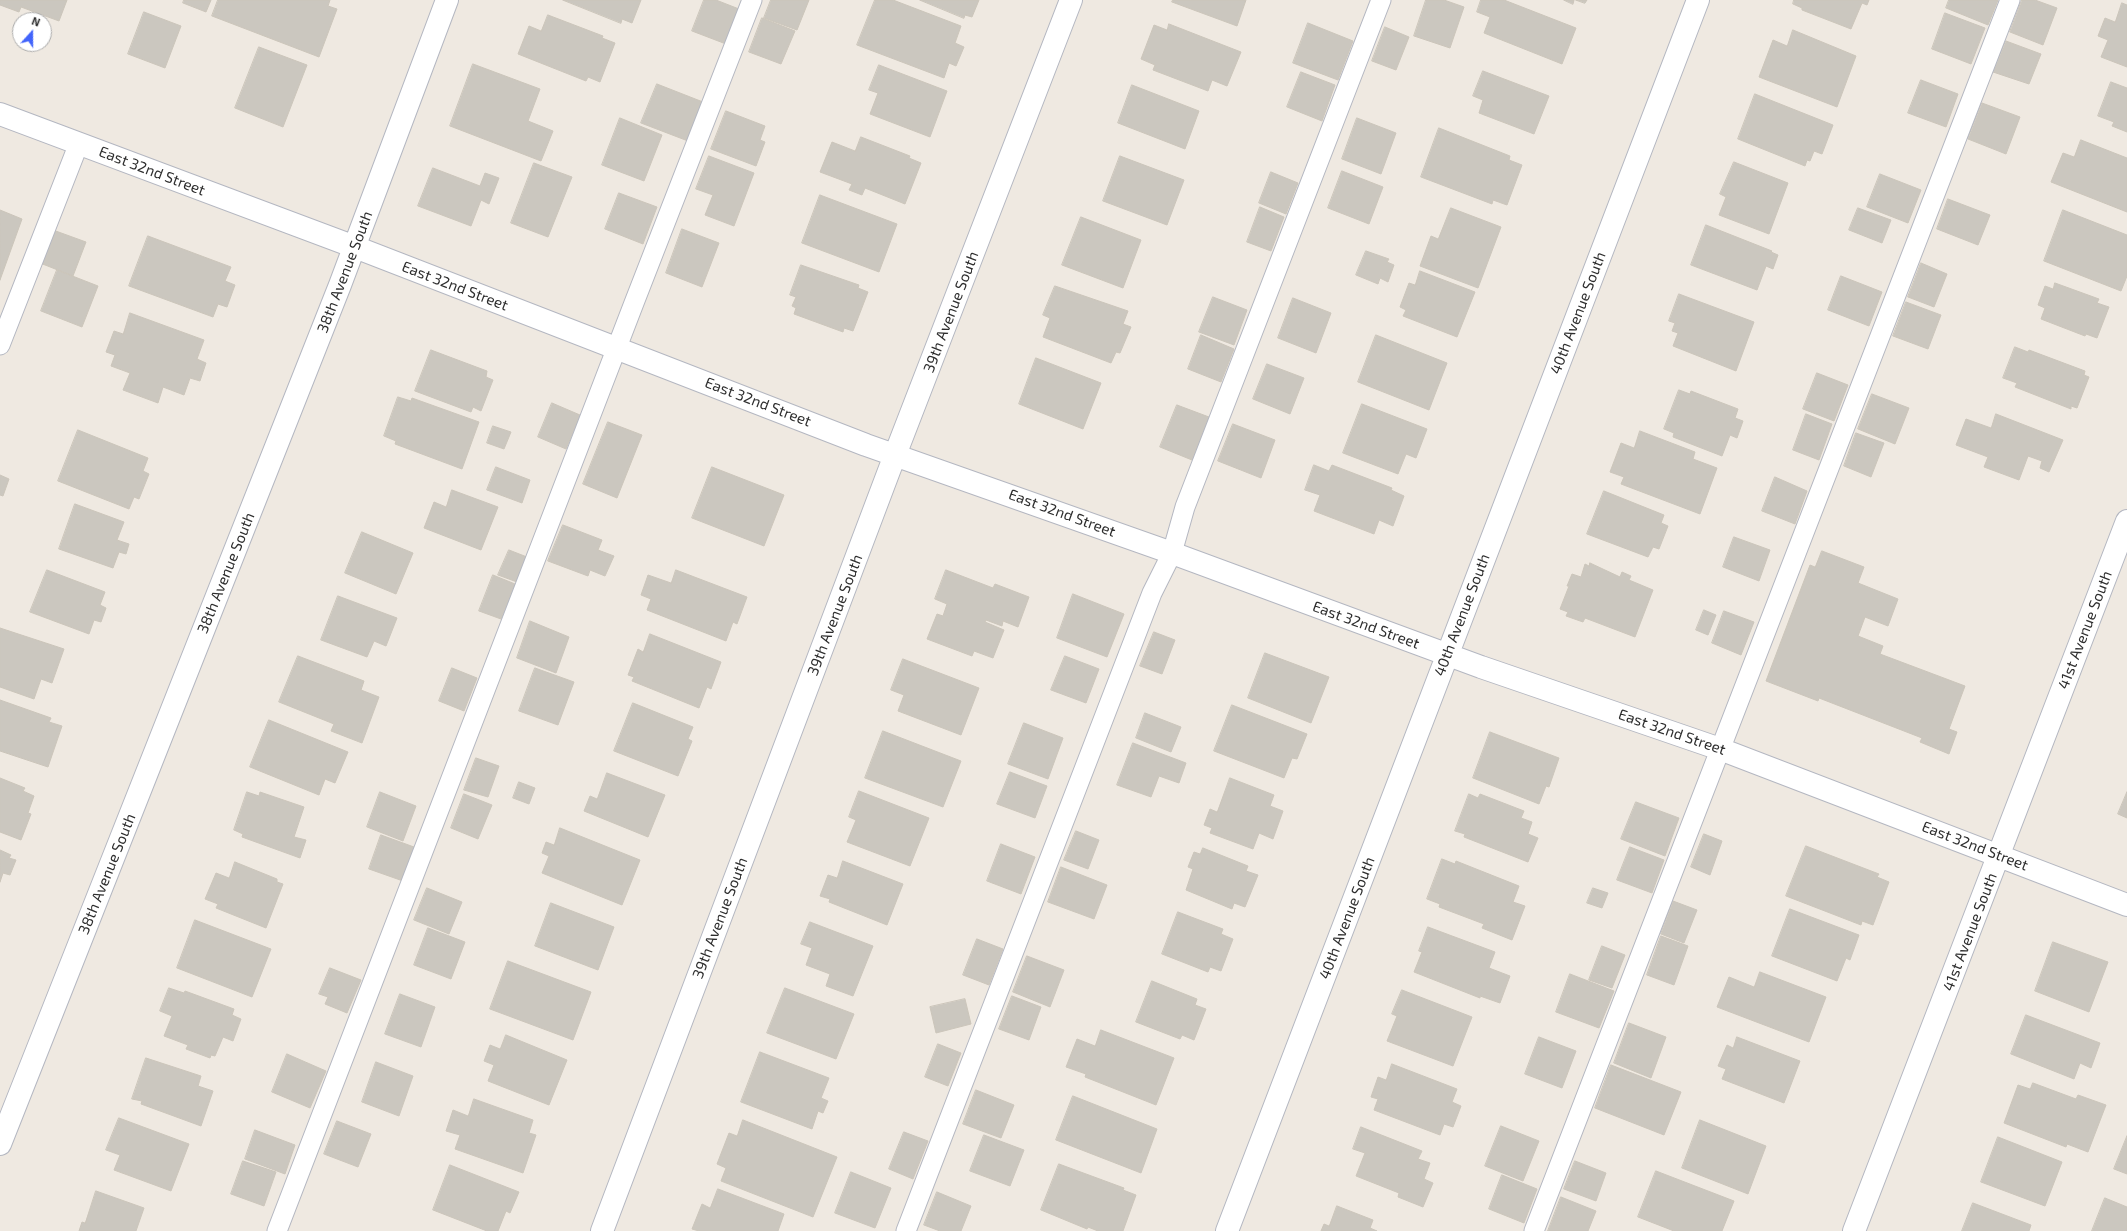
<!DOCTYPE html>
<html>
<head>
<meta charset="utf-8">
<style>
  body { margin:0 }
  #map { position:relative; width:2127px; height:1231px; overflow:hidden; background:#efe9e1; font-family:"Exo 2",sans-serif }
  canvas { display:block }
  .north { position:absolute; left:12px; top:12px; width:40px; height:40px; box-sizing:border-box; background:#fff; border:1px solid #ababab; border-radius:50%; rotate:21deg; font-size:11px; font-weight:700; line-height:16px; text-align:center; color:#2e2e2e }
  .north::after { content:''; display:block; margin:auto; width:14px; height:18px; background:#4264fb; clip-path:polygon(50% 0,100% 100%,50% 72%,0 100%) }
</style>
</head>
<body>
<div id="map">
<canvas width="2127" height="1231"></canvas>
<div class="north">N</div>
</div>
<script>
const context = document.querySelector('canvas').getContext('2d');
context.lineJoin = 'round';
function fill(path, color) { context.fillStyle = color; context.fill(path, 'evenodd'); }
function trace(path, color, width, dash) { context.strokeStyle = color; context.lineWidth = width; context.lineCap = dash ? 'butt' : 'round'; context.setLineDash(dash || []); context.stroke(path); }
function label(font, color, halo, rows, align = 'center') {
  context.font = font + ' "Exo 2",sans-serif'; context.lineWidth = 3; context.setLineDash([]); context.textBaseline = 'middle'; context.strokeStyle = halo; context.fillStyle = color; for (const [text, x, y, turn = 0] of rows) {
    context.save(); context.translate(x, y); context.rotate((+turn || 0) * Math.PI / 180); context.textAlign = isNaN(turn) ? turn : align; if (halo) context.strokeText(text, 0, 0); context.fillText(text, 0, 0); context.restore();
  }
}
const building = new Path2D(`
  M0,0H67L59,21L21,7L19,12L0,5Z
  M184,0H211L206,12L183,3Z
  M218,0H330L328,6L337,9L319,57L212,16Z
  M563,0H641L632,23L622,19L621,23Z
  M704,0H716L739,9L726,44L692,31Z
  M771,0H809L797,30L764,18Z
  M875,0H893L961,26L955,43L964,47L956,66L949,63L944,78L857,45Z
  M920,0H979L972,17L965,15L964,18Z
  M1173,0H1246L1237,26L1172,2Z
  M1426,0H1444L1464,7L1450,48L1414,36Z
  M1481,0H1504L1576,28L1562,64L1484,33L1490,17L1477,12Z
  M1564,0H1574L1573,4Z
  M1576,0H1587L1585,3Z
  M1794,0H1869L1867,5L1862,3L1851,29L1802,10V8L1793,4Z
  M1949,0H1998L1988,25L1946,8Z
  M2022,0H2035L2057,8L2043,45L2010,32Z
  M2122,3L2127,5V67L2101,57L2108,40L2098,36L2105,18L2115,22Z
  M144,12L181,26L165,68L128,54Z
  M1945,13L1985,28L1971,64L1932,49Z
  M548,15L603,36L602,38L615,43L600,82L588,77L586,81L518,54L529,26L541,31Z
  M762,18L795,31L781,64L749,52Z
  M1308,23L1353,41L1338,80L1293,63Z
  M1169,24L1241,52L1227,86L1212,80L1208,91L1153,70L1155,65L1141,59L1154,25L1167,30Z
  M1385,27L1409,37L1396,70L1372,61Z
  M1793,30L1856,56L1837,107L1759,77L1773,40L1787,46Z
  M2006,41L2041,54L2029,84L1993,72Z
  M259,47L307,65L283,127L235,108Z
  M473,64L540,89L528,121L553,131L541,161L450,126Z
  M879,65L947,91L930,137L870,114L878,93L869,90Z
  M1483,71L1549,96L1534,134L1479,113L1483,100L1473,96Z
  M1301,72L1335,85L1322,121L1287,107Z
  M1921,80L1958,94L1946,127L1908,113Z
  M2111,82L2127,88V132L2112,126L2114,122L2098,116Z
  M657,84L703,102L688,141L641,123Z
  M1132,85L1199,111L1185,149L1118,123Z
  M1755,94L1833,125L1822,154L1814,151L1810,161L1807,160L1805,166L1738,139Z
  M1982,103L2020,117L2006,154L1968,139Z
  M726,111L765,126L760,140L765,142L756,166L711,149Z
  M620,118L662,135L644,181L602,165Z
  M1357,118L1396,133L1381,174L1342,159Z
  M1439,128L1510,156L1509,160L1522,165L1507,205L1493,200L1492,204L1421,177Z
  M861,137L910,156L909,158L921,163L905,204L865,188L862,195L849,190L852,184L820,172L832,142L855,151Z
  M2081,140L2127,158V212L2051,182L2063,153L2074,157Z
  M709,156L754,173L734,226L705,215L713,195L696,189Z
  M1120,156L1184,180L1167,225L1103,201Z
  M1734,162L1788,183L1769,234L1719,215L1726,197L1720,194Z
  M534,163L572,177L548,237L511,223Z
  M433,168L480,186L485,173L499,178L489,204L481,200L471,226L418,206Z
  M1342,171L1383,187L1369,224L1328,208Z
  M1271,172L1298,183L1286,214L1259,203Z
  M1880,174L1921,190L1908,223L1867,207Z
  M619,193L657,207L643,244L605,229Z
  M820,195L897,224L879,272L802,243Z
  M1948,199L1990,215L1978,245L1937,229Z
  M1260,207L1284,217L1271,251L1247,242Z
  M1451,208L1501,227L1478,288L1420,266L1431,236L1438,239Z
  M1858,208L1891,220L1882,243L1849,230Z
  M0,210L22,219L0,280Z
  M2063,210L2127,235V276L2121,291L2044,261Z
  M1081,217L1141,240L1123,288L1062,265Z
  M1706,225L1772,251L1771,252L1778,255L1773,269L1766,266L1757,290L1691,265Z
  M682,229L719,243L702,287L666,273Z
  M53,230L86,242L73,276L40,263Z
  M148,236L231,267L225,281L235,285L227,307L218,304L213,317L129,286Z
  M1366,251L1389,259L1387,262L1394,265L1388,282L1380,278L1378,284L1356,275Z
  M1921,263L1947,274L1934,307L1908,297Z
  M801,265L859,285L858,288L868,292L853,331L844,328L843,332L794,314L796,308L792,306L796,297L790,295Z
  M57,270L98,286L82,327L41,311Z
  M1420,271L1475,292L1457,337L1403,316L1406,310L1400,307L1409,283L1415,285Z
  M1841,276L1882,292L1869,326L1828,310Z
  M2055,283L2099,299L2097,303L2109,307L2097,338L2086,334L2085,336L2041,319L2045,308L2038,305L2045,286L2053,289Z
  M1055,286L1128,311L1123,324L1131,327L1120,353L1116,352L1111,363L1043,337L1050,318L1043,315Z
  M1679,294L1754,322L1736,371L1673,346L1678,333L1672,331L1675,323L1669,321Z
  M1213,297L1247,310L1234,345L1199,332Z
  M1293,298L1331,313L1316,353L1278,338Z
  M1906,302L1941,315L1928,349L1893,336Z
  M130,313L204,340L197,359L206,363L200,381L190,378L184,395L163,387L158,403L123,390L130,373L111,366L115,355L106,352L114,331L123,334Z
  M1201,335L1234,349L1221,382L1188,369Z
  M1376,335L1447,363L1429,410L1358,382Z
  M2015,347L2028,352L2029,350L2085,371L2084,375L2089,377L2077,408L2071,406V409L2015,387L2017,383L2003,378Z
  M431,350L487,371L486,377L493,380L481,411L473,407L471,412L415,391Z
  M1036,358L1101,383L1083,429L1019,404Z
  M1267,364L1304,378L1290,414L1253,399Z
  M1817,373L1848,385L1834,421L1803,409Z
  M1679,390L1690,394L1691,391L1738,409L1735,418L1743,421L1737,438L1730,435L1722,456L1673,437L1674,433L1664,429Z
  M1872,394L1909,408L1895,444L1858,429Z
  M398,397L411,401L412,398L479,422L462,469L395,444L396,441L384,436Z
  M552,403L580,415L566,449L538,437Z
  M1362,404L1427,429L1416,458L1406,454L1398,474L1343,453Z
  M1177,405L1209,417L1192,460L1160,447Z
  M1806,414L1832,424L1819,460L1793,450Z
  M1996,414L2063,440L2049,472L2040,468L2042,461L2028,456L2019,480L1984,467L1988,457L1956,445L1966,419L1991,428Z
  M608,422L642,435L617,498L583,484Z
  M1233,424L1275,440L1261,478L1218,461Z
  M493,426L511,432L504,449L487,443Z
  M78,430L148,458L143,471L149,474L139,499L134,497L129,509L58,481Z
  M1640,431L1695,452L1693,459L1717,468L1700,514L1621,484L1624,477L1610,472L1621,443L1634,448Z
  M1856,433L1884,443L1871,477L1844,466Z
  M1314,465L1329,471L1332,465L1392,488L1391,490L1404,496L1393,526L1379,520L1374,534L1314,511L1320,495L1305,490Z
  M496,467L530,480L522,503L487,490Z
  M712,467L784,495L764,546L692,518Z
  M0,475L9,479L3,496L0,495Z
  M1775,477L1807,491L1795,524L1762,511Z
  M452,490L498,507L481,550L424,528L434,502L446,507Z
  M1604,491L1664,515L1661,523L1668,526L1659,549L1653,547L1648,557L1587,534Z
  M75,504L124,522L117,540L129,544L126,554L119,552L113,568L59,549Z
  M563,525L602,540L598,550L614,556L605,576L590,570L588,576L548,561Z
  M362,532L413,553L396,594L345,573Z
  M1734,537L1770,550L1759,581L1723,567Z
  M509,550L527,557L517,582L498,575Z
  M1822,551L1864,567L1858,583L1898,599L1888,626L1865,617L1858,636L1883,646L1880,654L1965,686L1949,729L1957,732L1949,754L1920,742L1922,738L1819,698L1818,701L1766,681L1810,565L1815,567Z
  M1590,563L1620,577L1622,572L1631,576L1629,580L1653,590L1635,637L1585,618L1583,622L1566,616L1568,612L1560,609L1569,586H1567L1572,574L1581,577L1585,564L1589,566Z
  M47,570L105,592L100,605L106,608L101,622L94,620L89,634L30,612Z
  M676,570L747,597L737,624L733,622L726,641L647,610L651,599L641,595L648,575L671,583Z
  M946,570L993,588L995,584L1029,597L1018,627L1003,621L1002,626L986,620L985,622L1004,630L993,658L974,651L972,656L927,639L937,614L943,616L947,604L935,599Z
  M493,575L515,584L501,619L479,611Z
  M1073,594L1124,614L1107,657L1057,638Z
  M338,596L397,618L386,646L374,641L367,657L321,640Z
  M1704,610L1716,615L1708,635L1696,630Z
  M1724,611L1754,622L1741,655L1712,643Z
  M530,621L569,637L556,673L517,658Z
  M0,628L64,649L52,683L41,679L34,699L0,687Z
  M1154,632L1175,640L1162,674L1140,666Z
  M650,634L721,662L711,689L707,687L699,708L632,681L634,677L628,675L638,649L643,652Z
  M1265,653L1329,677L1311,723L1248,698Z
  M298,656L364,681L361,690L379,697L362,743L331,731L334,724L279,702Z
  M1065,656L1099,669L1086,703L1051,690Z
  M903,659L979,688L961,735L898,711L904,695L891,690Z
  M452,668L477,678L464,711L439,701Z
  M535,668L574,682L558,725L519,711Z
  M0,700L51,718L49,722L62,726L48,767L0,751Z
  M633,703L693,727L688,739L692,741L678,776L614,751Z
  M1232,705L1307,734L1297,759L1292,758L1284,778L1214,751Z
  M1145,713L1181,727L1171,752L1136,738Z
  M269,720L348,752L335,783L325,779L319,795L250,767Z
  M1024,723L1063,738L1048,779L1008,764Z
  M883,731L961,761L943,807L865,778Z
  M1490,732L1559,758L1549,787L1546,786L1539,804L1473,778Z
  M1133,743L1186,763L1179,783L1159,776L1151,797L1117,785Z
  M476,758L499,766L488,797L464,790Z
  M1010,772L1047,786L1035,818L997,804Z
  M607,773L665,795L648,837L584,811L590,796L597,799Z
  M0,778L25,788L23,791L34,796L28,813L31,814L21,840L0,832Z
  M1230,778L1274,795L1270,806L1283,811L1273,839L1259,833L1253,849L1210,833L1212,828L1204,825L1210,809L1217,812Z
  M519,782L535,788L529,804L513,798Z
  M859,791L929,818L910,866L847,842L856,820L849,817Z
  M247,792L259,796L260,792L304,807L294,837L306,840L300,858L242,837L243,834L234,830Z
  M380,792L416,806L403,841L367,827Z
  M2127,792V818L2118,814Z
  M464,794L492,805L478,839L451,828Z
  M1469,794L1478,798L1480,794L1524,811L1521,818L1532,822L1528,834L1538,838L1528,862L1464,837L1465,834L1455,831Z
  M1636,802L1679,818L1665,856L1621,839Z
  M560,828L640,860L622,905L542,873L549,856L542,853L546,842L554,845Z
  M1076,831L1099,840L1088,869L1064,860Z
  M1704,834L1722,841L1710,875L1691,867Z
  M381,835L414,847L403,881L369,869Z
  M1001,844L1035,857L1021,894L987,881Z
  M1806,846L1879,874L1877,877L1889,882L1873,925L1862,921L1861,925L1786,896Z
  M1630,847L1664,860L1652,893L1617,880Z
  M1203,848L1248,866L1246,871L1258,875L1245,907L1234,903L1232,909L1186,890L1193,869L1188,867L1194,852L1200,854Z
  M0,850L11,855L9,858L16,860L10,875L3,873L0,882Z
  M1442,859L1455,864L1456,861L1519,886L1513,902L1525,906L1512,940L1482,928L1484,924L1439,907L1440,904L1427,899Z
  M843,861L903,884L887,925L829,902L830,899L820,896L828,875L837,878Z
  M235,862L277,879V882L283,884L266,928L216,908L218,904L205,899L216,873L229,878Z
  M1061,867L1107,885L1094,919L1048,902Z
  M427,888L462,902L449,934L414,920Z
  M1593,888L1608,893L1602,908L1587,903Z
  M1673,901L1697,910L1684,943L1661,934Z
  M551,903L614,927L598,970L535,946Z
  M1790,909L1859,935L1850,960L1846,958L1837,981L1772,956Z
  M1178,912L1223,929L1221,934L1233,939L1221,971L1210,967L1208,972L1162,954Z
  M195,920L271,949L252,997L177,968Z
  M810,922L873,946L853,996L826,986L830,974L806,965L812,948L801,944Z
  M1428,927L1495,952L1489,968L1510,976L1500,1003L1480,996V998L1414,972L1422,952L1419,951Z
  M428,928L465,942L451,979L414,965Z
  M1661,936L1688,946L1674,985L1647,975Z
  M977,939L1003,949L989,985L963,975Z
  M2053,942L2108,962L2089,1012L2035,991Z
  M1602,946L1625,955L1612,988L1589,980Z
  M1027,956L1064,970L1050,1007L1013,992Z
  M508,961L591,992L573,1040L490,1009Z
  M330,968L361,980L347,1013L325,1004L328,997L319,994Z
  M1760,972L1826,997L1809,1042L1717,1007L1729,977L1754,987Z
  M1570,974L1614,991L1599,1028L1556,1012Z
  M1152,981L1197,999L1195,1005L1206,1009L1194,1040L1182,1035L1180,1039L1136,1022Z
  M169,988L184,993L185,991L234,1009L232,1015L241,1019L233,1041L223,1037L215,1056L211,1055L210,1058L186,1049L188,1045L164,1036L172,1016L160,1011Z
  M785,988L854,1014L836,1059L767,1033Z
  M1402,990L1472,1017L1453,1066L1387,1041L1397,1016L1392,1014Z
  M400,994L435,1007L421,1047L385,1034Z
  M1012,996L1041,1007L1029,1040L999,1029Z
  M965,999L971,1024L936,1033L930,1007Z
  M2026,1015L2100,1043L2091,1068L2080,1063L2074,1079L2011,1054Z
  M1629,1023L1666,1037L1651,1078L1614,1063Z
  M1101,1030L1174,1058L1156,1105L1085,1077L1086,1074L1066,1067L1077,1039L1095,1046Z
  M506,1035L567,1060L549,1105L488,1081L494,1065L484,1061L490,1045L500,1049Z
  M1539,1037L1576,1051L1562,1088L1525,1074Z
  M1737,1037L1800,1061L1784,1103L1722,1079L1726,1069L1718,1066L1727,1045L1733,1048Z
  M938,1044L961,1053L948,1086L925,1077Z
  M760,1052L829,1078L821,1098L828,1101L823,1113L818,1111L812,1129L741,1102Z
  M287,1054L326,1071L310,1108L272,1092Z
  M146,1058L201,1076L198,1086L213,1091L201,1126L141,1104L142,1101L132,1099Z
  M376,1062L413,1076L399,1116L362,1102Z
  M1392,1064L1457,1089L1452,1102L1461,1106L1453,1127L1444,1124L1440,1135L1374,1110L1378,1099L1371,1097L1378,1077L1386,1080Z
  M1611,1065L1681,1092L1664,1135L1595,1108Z
  M2033,1083L2076,1099L2078,1095L2106,1105L2088,1152L2067,1144L2066,1147L2004,1123L2018,1085L2030,1089Z
  M976,1090L1014,1105L1001,1138L963,1124Z
  M1073,1096L1157,1129L1141,1173L1056,1140Z
  M474,1099L533,1120L529,1133L536,1135L523,1173L455,1149L460,1135L446,1131L453,1110L468,1116Z
  M119,1118L189,1144L171,1191L114,1170L120,1155L106,1150Z
  M743,1120L837,1157L813,1217L721,1181L726,1168L717,1164L729,1133L737,1136Z
  M1700,1120L1766,1146L1748,1194L1682,1168Z
  M337,1121L371,1134L358,1167L324,1154Z
  M1501,1126L1539,1141L1523,1181L1485,1166Z
  M1361,1127L1422,1151L1418,1159L1430,1163L1424,1179L1433,1183L1423,1207L1398,1197L1399,1193L1356,1176L1365,1153L1353,1149Z
  M255,1130L295,1145L285,1174L245,1159Z
  M904,1132L928,1141L913,1179L889,1169Z
  M984,1135L1024,1150L1010,1186L970,1171Z
  M2127,1136V1174L2114,1169Z
  M1998,1137L2062,1162L2045,1206L1981,1182Z
  M243,1161L276,1172L264,1206L231,1194Z
  M1575,1161L1606,1173L1596,1201L1564,1189Z
  M1059,1164L1124,1188L1123,1190L1136,1195L1123,1231H1098L1088,1227L1087,1229L1041,1210Z
  M450,1165L519,1192L510,1213L506,1211L498,1231H487L433,1210Z
  M1656,1171L1734,1201L1722,1231H1674L1638,1217Z
  M851,1172L891,1188L875,1228L835,1213Z
  M1502,1175L1537,1189L1524,1223L1489,1209Z
  M718,1189L784,1214L778,1231H699L692,1229L702,1204L710,1208Z
  M96,1191L144,1208L136,1231H79L82,1222L85,1223Z
  M937,1192L971,1206L961,1231H940L924,1225Z
  M1561,1197L1596,1211L1588,1231H1548Z
  M2105,1198L2127,1207V1231H2092Z
  M1973,1203L2031,1225L2029,1231H1962Z
  M1337,1206L1373,1220L1370,1228L1377,1231H1321L1324,1224L1329,1226Z`);
fill(building, '#cbc7bf');
trace(building, '#cbc5ba', 1);
const lane = new Path2D(`
  M0,345L79,143
  M277,1231L634,303L752,0
  M906,1231L1152,593L1172,553L1185,507L1381,0
  M1534,1231L2010,0`);
const street = new Path2D(`
  M0,114L355,247L866,445L1172,553L1481,667L1720,749L2127,905
  M0,1144L340,285L447,0
  M602,1231L895,455L1071,0
  M1227,1231L1698,0
  M1854,1231L2127,521`);
trace(lane, '#b4b7c1', 21);
trace(street, '#b4b7c1', 24);
trace(lane, '#fff', 19);
trace(street, '#fff', 22);
label('15px', '#2e2e2e', '#fff', [
  ["East 32nd Street",152,171,21],
  ["38th Avenue South",345,272,-69],
  ["East 32nd Street",455,286,21],
  ["39th Avenue South",951,312,-69],
  ["40th Avenue South",1578,313,-69],
  ["East 32nd Street",758,402,21],
  ["East 32nd Street",1062,513,20],
  ["38th Avenue South",226,573,-68],
  ["39th Avenue South",835,615,-69],
  ["40th Avenue South",1462,615,-69],
  ["East 32nd Street",1366,625,20],
  ["41st Avenue South",2085,630,-69],
  ["East 32nd Street",1672,732,19],
  ["East 32nd Street",1975,846,21],
  ["38th Avenue South",107,874,-68],
  ["39th Avenue South",720,918,-69],
  ["40th Avenue South",1347,918,-69],
  ["41st Avenue South",1970,932,-69]
]);
</script>
</body>
</html>
